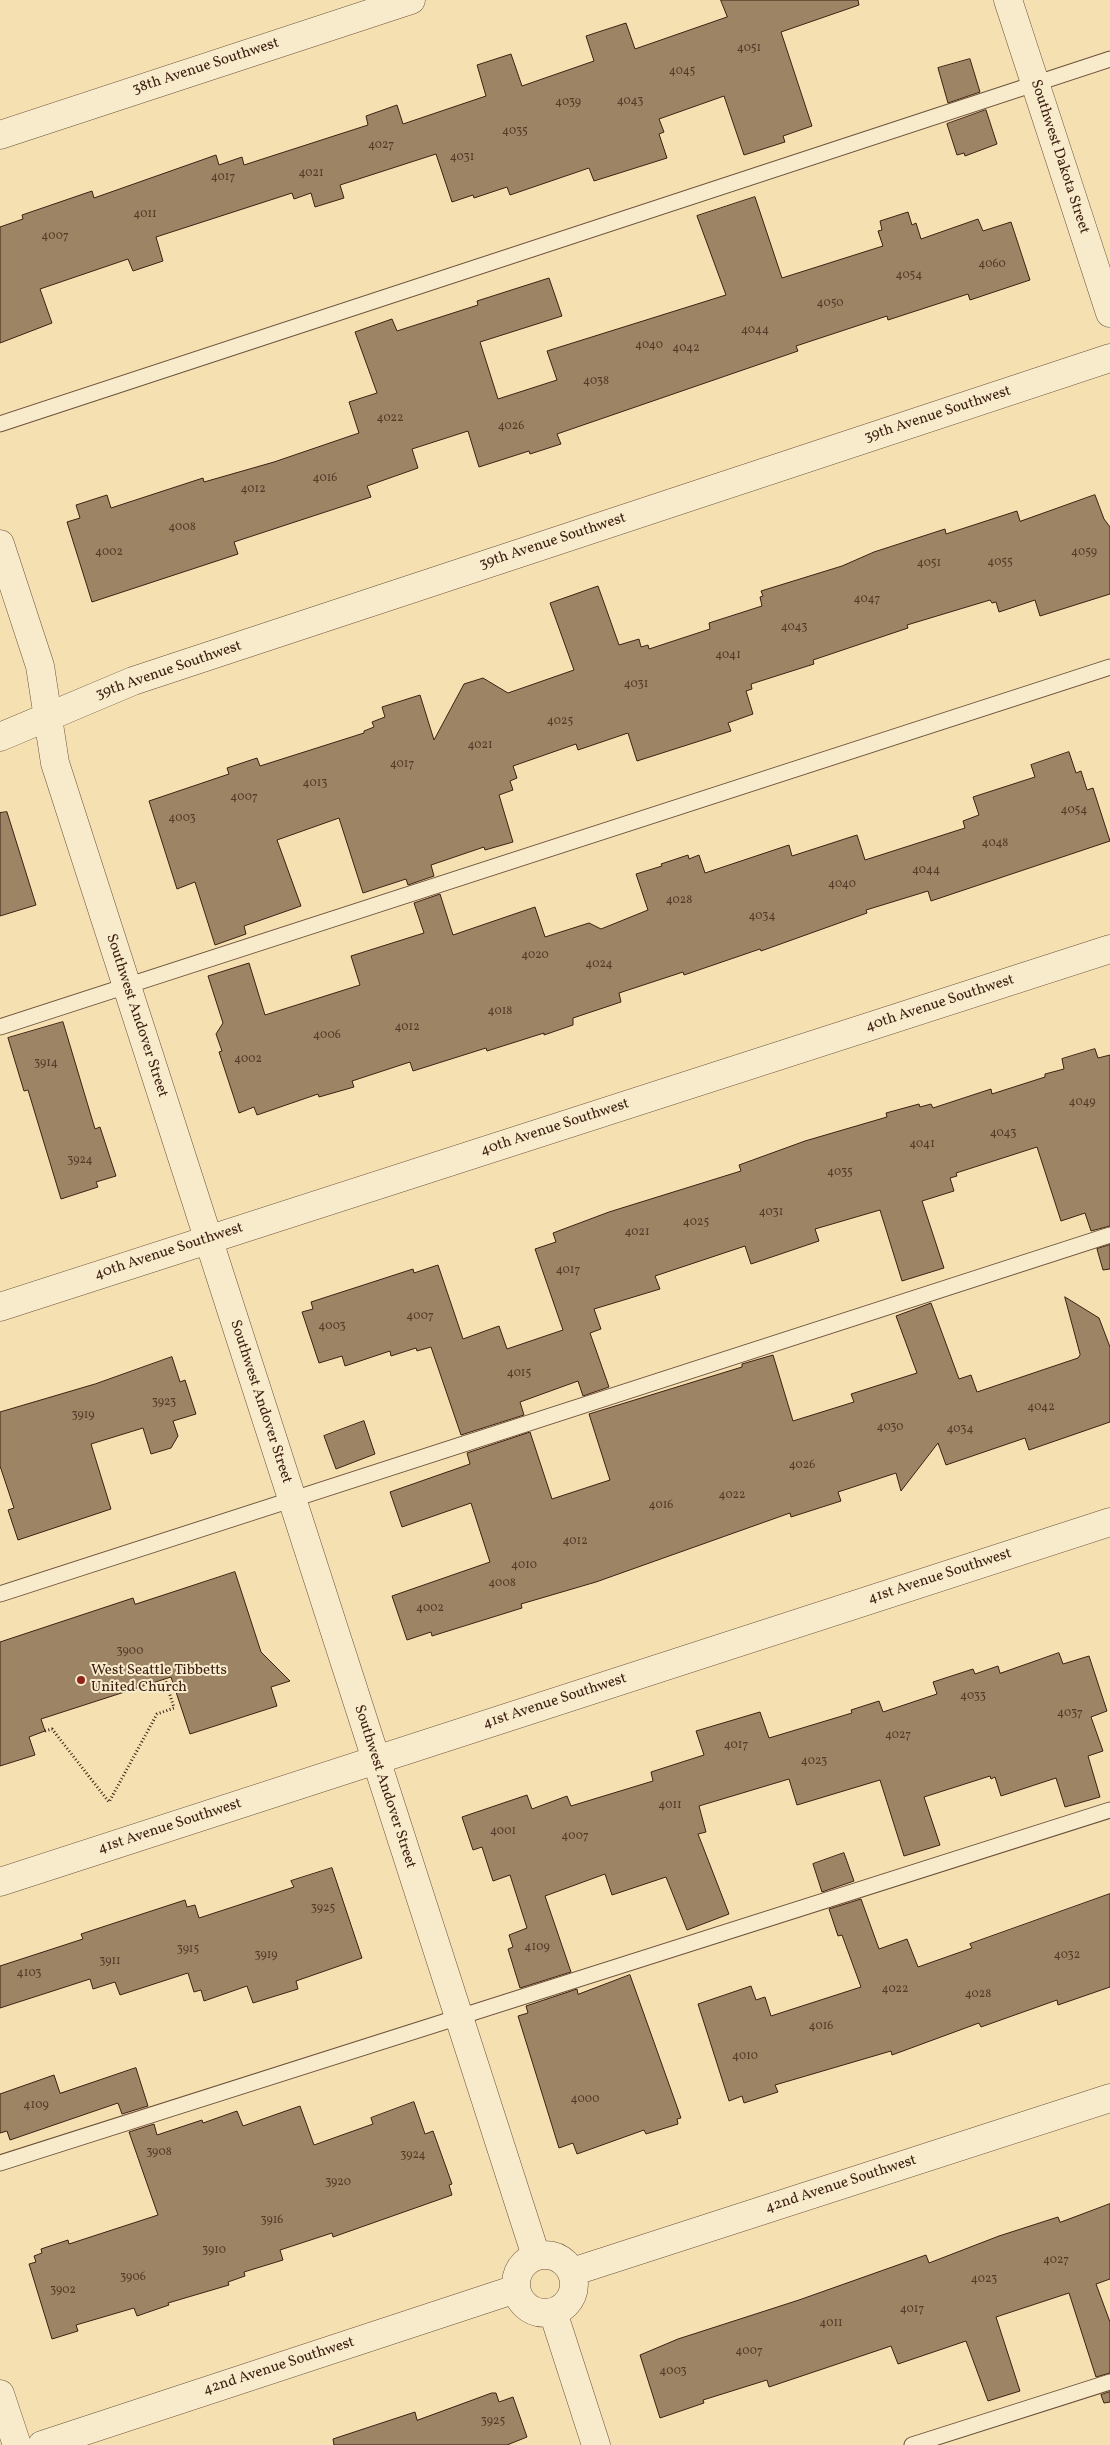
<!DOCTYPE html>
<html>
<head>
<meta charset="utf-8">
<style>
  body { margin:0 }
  canvas { display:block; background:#f4e0b1 }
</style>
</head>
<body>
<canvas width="1110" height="2445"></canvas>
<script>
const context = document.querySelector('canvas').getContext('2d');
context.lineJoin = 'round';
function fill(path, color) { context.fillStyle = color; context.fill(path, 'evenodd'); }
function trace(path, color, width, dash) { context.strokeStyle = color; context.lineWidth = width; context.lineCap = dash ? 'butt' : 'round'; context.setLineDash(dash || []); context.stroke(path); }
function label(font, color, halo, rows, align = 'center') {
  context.font = font + ' Vollkorn,serif'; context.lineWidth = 4; context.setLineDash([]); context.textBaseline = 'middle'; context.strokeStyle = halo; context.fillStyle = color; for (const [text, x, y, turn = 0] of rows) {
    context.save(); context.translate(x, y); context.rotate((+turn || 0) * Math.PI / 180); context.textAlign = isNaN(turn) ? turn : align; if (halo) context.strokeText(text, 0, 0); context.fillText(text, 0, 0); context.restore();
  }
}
const building = new Path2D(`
  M721,0H858L859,5L781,32L812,126L783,136L785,142L744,155L724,96L659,119L664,132L659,134L667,158L594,181L589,168L510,195L507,187L474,198L473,195L452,202L436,154L340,185L344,198L315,207L311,193L294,199L292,193L156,237L163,261L133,271L128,259L40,289L52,323L0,343V227L23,219L22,215L92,191L94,198L216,155L219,165L242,157L244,165L368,125L366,116L397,105L403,124L486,96L477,65L511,54L522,86L594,61L586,36L626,23L635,49L727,17Z
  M970,59L980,92L948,103L938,68Z
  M986,110L997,144L965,156L964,153L957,155L947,124Z
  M755,197L782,278L883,246L878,231L882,230L880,221L908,212L912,225L916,223L921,239L978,219L983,231L1011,222L1030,280L970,300L968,294L888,320L887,316L796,346L798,351L557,434L561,444L530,454L529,451L479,467L468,431L412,449L418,468L367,486L371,497L234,542L238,554L92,602L67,522L80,518L76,505L107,495L111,508L203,478L204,482L274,462L359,433L349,402L377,393L355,332L392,319L397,331L478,305L477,301L549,278L562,316L480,342L498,399L557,380L547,351L726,295L697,216Z
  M1095,495L1104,519L1110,527V594L1040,616L1035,600L999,612L996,602L992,603L990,600L907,625L908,628L813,660L814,664L751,684L752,689L746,691L753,714L728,723L731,731L637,761L628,733L578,750L576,744L513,766L517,778L510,781L513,790L499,795L513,842L485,850L484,847L431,865L434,876L408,885L406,879L363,893L339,818L277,840L301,906L244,926L246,934L215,945L195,882L177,889L149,801L229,774L227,768L257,758L260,766L364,733V731L374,727L372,722L385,717L382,707L420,695L434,740L464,684L483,678L508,693L574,670L550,603L598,586L619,645L639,639L641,647L648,645L649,649L710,629L709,623L762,606L760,597L763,596L761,591L842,566L874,552L945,529L946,534L1017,511L1020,521Z
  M1069,752L1076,773L1081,771L1087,790L1093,788L1110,841L931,901L928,891L866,910L867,913L761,951L760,949L684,975L683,972L619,993L621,1002L573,1018V1025L544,1035V1033L487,1051L486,1048L413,1071L410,1062L352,1081L354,1087L319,1097L318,1094L257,1115L254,1107L239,1113L219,1052L222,1051L216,1034L223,1023L208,976L249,963L265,1015L360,985L351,956L424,933L414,903L440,894L453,935L535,907L545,937L589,923L601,929L648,910L636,874L662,866L661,864L688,855L689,859L699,855L705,873L789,845L792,856L857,835L865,860L965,828L963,821L979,815L973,797L1035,777L1031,765Z
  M7,812L36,905L0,916V813Z
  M63,1022L95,1129L100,1127L116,1176L96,1182L98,1187L61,1199L28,1090L24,1091L8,1038Z
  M1095,1049L1098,1058L1110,1055V1226L1091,1231L1085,1213L1061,1221L1037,1147L956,1173L957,1176L950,1178L954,1191L922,1201L944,1268L902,1281L880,1210L815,1229L819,1241L751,1264L745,1246L655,1276L660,1289L594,1309L601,1329L590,1333L609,1387L583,1396L578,1381L520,1402L524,1415L461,1435L431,1347L417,1351L416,1348L391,1356L390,1351L345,1366L342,1356L319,1363L302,1312L313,1309L311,1302L413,1269L414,1273L438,1265L463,1339L499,1326L507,1349L563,1330L535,1249L556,1242L553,1233L609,1212L741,1171L739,1165L805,1141L887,1117L886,1113L919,1104L920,1107L931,1104L933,1108L991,1089L992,1094L1045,1077V1074L1064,1069L1062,1059Z
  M1110,1245V1269L1103,1270L1097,1249Z
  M1065,1297L1099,1318L1110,1347V1422L1029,1450L1025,1438L946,1465L938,1443L901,1491L896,1473L838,1492L841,1501L791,1517L790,1513L596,1582L521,1604L522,1608L432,1636L431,1632L407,1640L392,1596L490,1562L471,1503L402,1527L390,1492L470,1464L467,1453L530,1432L552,1499L610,1480L589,1414L742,1367V1364L773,1355L793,1421L854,1402L851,1394L917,1373L896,1316L931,1303L959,1379L971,1375L977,1392L1078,1358L1080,1355Z
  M172,1357L180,1382L185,1380L196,1414L173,1421L178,1436L171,1448L151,1454L143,1428L91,1444L111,1509L18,1540L8,1510L14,1508L0,1466V1412L95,1384Z
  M364,1421L375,1454L336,1469L324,1436Z
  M235,1572L261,1652L290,1681L271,1687L277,1706L190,1734L171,1677L41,1719L45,1731L29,1737L35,1755L0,1766V1642L133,1598L135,1604Z
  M1059,1653L1063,1664L1089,1656L1107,1711L1091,1717L1103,1751L1088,1756L1100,1797L1065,1807L1056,1778L1001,1796L995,1777L991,1779L990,1776L924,1797L940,1845L904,1856L880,1780L797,1805L789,1779L699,1806L706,1832L698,1834L729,1914L687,1930L666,1877L612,1895L605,1874L545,1896L571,1972L520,1988L508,1949L513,1947L509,1935L527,1928L510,1875L493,1881L482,1847L473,1850L462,1817L527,1795L532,1809L567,1796L571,1806L653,1781L651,1772L704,1755L696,1731L760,1712L769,1738L852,1713L851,1710L879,1701L883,1712L937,1694L933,1682L973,1669L975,1674L998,1666L1000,1673Z
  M844,1853L854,1881L822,1892L813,1864Z
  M332,1868L362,1958L296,1981L298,1989L253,2003L247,1986L204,2001L201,1990L194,1992L188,1973L120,1995L115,1982L93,1989L90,1979L0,2008V1966L83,1939L81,1934L185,1900L187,1907L195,1905L199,1918L294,1887L291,1881Z
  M1110,1894V1987L1058,2005L1057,2000L981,2027L979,2023L892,2055L891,2051L775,2085L778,2092L744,2103L742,2096L729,2101L698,2004L751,1986L756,2000L765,1997L771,2016L861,1987L842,1935L838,1936L829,1909L861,1899L879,1949L907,1939L918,1967L972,1948L970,1944Z
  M630,1975L681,2118L677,2119L678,2124L646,2134L644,2130L577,2154L573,2143L559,2148L518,2016L528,2013L526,2006L577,1989L578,1994Z
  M136,2068L148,2106L122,2114L118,2103L10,2140L7,2131L0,2133V2094L54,2075L60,2093Z
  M414,2102L425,2134L433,2131L452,2184L449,2185L452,2195L333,2237L332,2233L280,2250L283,2260L244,2272L245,2276L228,2282L229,2285L168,2303L169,2305L137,2316L134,2308L76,2325L78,2331L52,2339L29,2264L36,2262L34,2256L42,2253L41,2249L68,2240L69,2244L158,2215L129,2132L154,2124L157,2135L202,2120L203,2123L237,2111L243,2126L300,2106L314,2145L373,2124L371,2118Z
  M1110,2204V2279L1096,2284L1110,2322V2373L1096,2377L1069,2293L996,2317L1020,2391L988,2401L966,2341L898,2364L891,2346L769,2387L767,2380L703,2400L704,2403L660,2418L640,2355L678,2339L799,2300L926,2255L929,2263L999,2236L1058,2217L1060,2222Z
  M1110,2392V2402L1104,2403L1101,2395Z
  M492,2393H496L499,2402L513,2397L527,2437L507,2445H334L333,2439L415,2412L417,2420Z`);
fill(building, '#9d8465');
trace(building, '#3f2113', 1);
const service = new Path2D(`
  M0,424L1110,59
  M0,1027L1110,667
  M0,1594L1110,1235
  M0,2163L1110,1810
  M912,2445L1110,2382`);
const minor = new Path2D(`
  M1008,0L1110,313
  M0,135L411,0
  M0,544L40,666L55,763L536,2256
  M0,737L133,681L1110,358
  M0,1307L1110,949
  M0,1882L1110,1522
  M516 2284a29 29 0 1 1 58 0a29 29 0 1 1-58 0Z
  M572,2272L1110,2098
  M553,2312L596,2445
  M0,2394L17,2445
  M42,2445L516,2289`);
trace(service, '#6c513a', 17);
trace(minor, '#6c513a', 29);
trace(new Path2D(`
  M45,1731L52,1729L109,1802L157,1714L174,1708L165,1679`), '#3f2113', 3, [1, 2.5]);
trace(service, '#f8ebcc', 15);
trace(minor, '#f8ebcc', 28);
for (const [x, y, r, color] of [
  [81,1680,5,"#8f2418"]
]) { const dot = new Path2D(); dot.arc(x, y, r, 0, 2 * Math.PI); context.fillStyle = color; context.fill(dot); trace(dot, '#f8ebcc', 2); }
label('12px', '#563a28', null, [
  ["4051",749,49],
  ["4045",682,72],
  ["4043",630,102],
  ["4039",568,103],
  ["4035",515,132],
  ["4027",381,146],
  ["4031",462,158],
  ["4021",311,174],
  ["4017",223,178],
  ["4011",145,215],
  ["4007",55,237],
  ["4060",992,265],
  ["4054",909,276],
  ["4050",830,304],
  ["4044",755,331],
  ["4040",649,346],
  ["4042",686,349],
  ["4038",596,382],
  ["4022",390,419],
  ["4026",511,427],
  ["4016",325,479],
  ["4012",253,490],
  ["4008",182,528],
  ["4002",109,553],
  ["4059",1084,553],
  ["4055",1000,563],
  ["4051",929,564],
  ["4047",867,600],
  ["4043",794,628],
  ["4041",728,656],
  ["4031",636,685],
  ["4025",560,722],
  ["4021",480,746],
  ["4017",402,765],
  ["4013",315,784],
  ["4007",244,798],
  ["4054",1074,811],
  ["4003",182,819],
  ["4048",995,844],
  ["4044",926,871],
  ["4040",842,885],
  ["4028",679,901],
  ["4034",762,917],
  ["4020",535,956],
  ["4024",599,965],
  ["4018",500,1012],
  ["4012",407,1028],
  ["4006",327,1036],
  ["4002",248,1060],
  ["3914",46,1064],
  ["4049",1082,1103],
  ["4043",1003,1134],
  ["4041",922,1145],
  ["3924",80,1161],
  ["4035",840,1173],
  ["4031",771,1213],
  ["4025",696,1223],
  ["4021",637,1233],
  ["4017",568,1271],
  ["4007",420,1317],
  ["4003",332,1327],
  ["4015",519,1374],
  ["3923",164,1403],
  ["4042",1041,1408],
  ["3919",83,1416],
  ["4030",890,1428],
  ["4034",960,1430],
  ["4026",802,1466],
  ["4022",732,1496],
  ["4016",661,1506],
  ["4012",575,1542],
  ["4010",524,1566],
  ["4008",502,1584],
  ["4002",430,1609],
  ["3900",130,1652],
  ["4033",973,1697],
  ["4037",1070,1714],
  ["4027",898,1736],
  ["4017",736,1746],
  ["4023",814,1762],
  ["4011",670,1806],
  ["4001",503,1832],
  ["4007",575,1837],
  ["3925",323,1909],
  ["4109",537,1948],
  ["3915",188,1950],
  ["3919",266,1956],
  ["4032",1067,1956],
  ["3911",110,1962],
  ["4103",29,1974],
  ["4022",895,1990],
  ["4028",978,1995],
  ["4016",821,2027],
  ["4010",745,2057],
  ["4000",585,2100],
  ["4109",36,2106],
  ["3908",159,2153],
  ["3924",413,2156],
  ["3920",338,2183],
  ["3916",272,2221],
  ["3910",214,2251],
  ["4027",1056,2261],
  ["3906",133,2278],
  ["4023",984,2280],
  ["3902",63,2291],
  ["4017",912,2310],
  ["4011",831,2324],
  ["4007",749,2352],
  ["4003",673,2372],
  ["3925",493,2422]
]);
label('15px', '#3f2113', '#f8ebcc', [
  ["38th Avenue Southwest",206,67,-18],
  ["Southwest Dakota Street",1059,157,72],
  ["39th Avenue Southwest",938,415,-18],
  ["39th Avenue Southwest",553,542,-18],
  ["39th Avenue Southwest",169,671,-19],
  ["40th Avenue Southwest",940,1004,-18],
  ["Southwest Andover Street",136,1016,72],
  ["40th Avenue Southwest",555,1128,-18],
  ["40th Avenue Southwest",169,1252,-18],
  ["Southwest Andover Street",260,1402,72],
  ["41st Avenue Southwest",940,1577,-18],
  ["41st Avenue Southwest",555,1702,-18],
  ["Southwest Andover Street",384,1787,72],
  ["41st Avenue Southwest",170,1827,-18],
  ["42nd Avenue Southwest",841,2185,-18],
  ["42nd Avenue Southwest",279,2367,-18]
]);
label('15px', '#3f2113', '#f8ebcc', [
  ["West Seattle Tibbetts",91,1671],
  ["United Church",91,1688]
], 'left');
</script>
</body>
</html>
